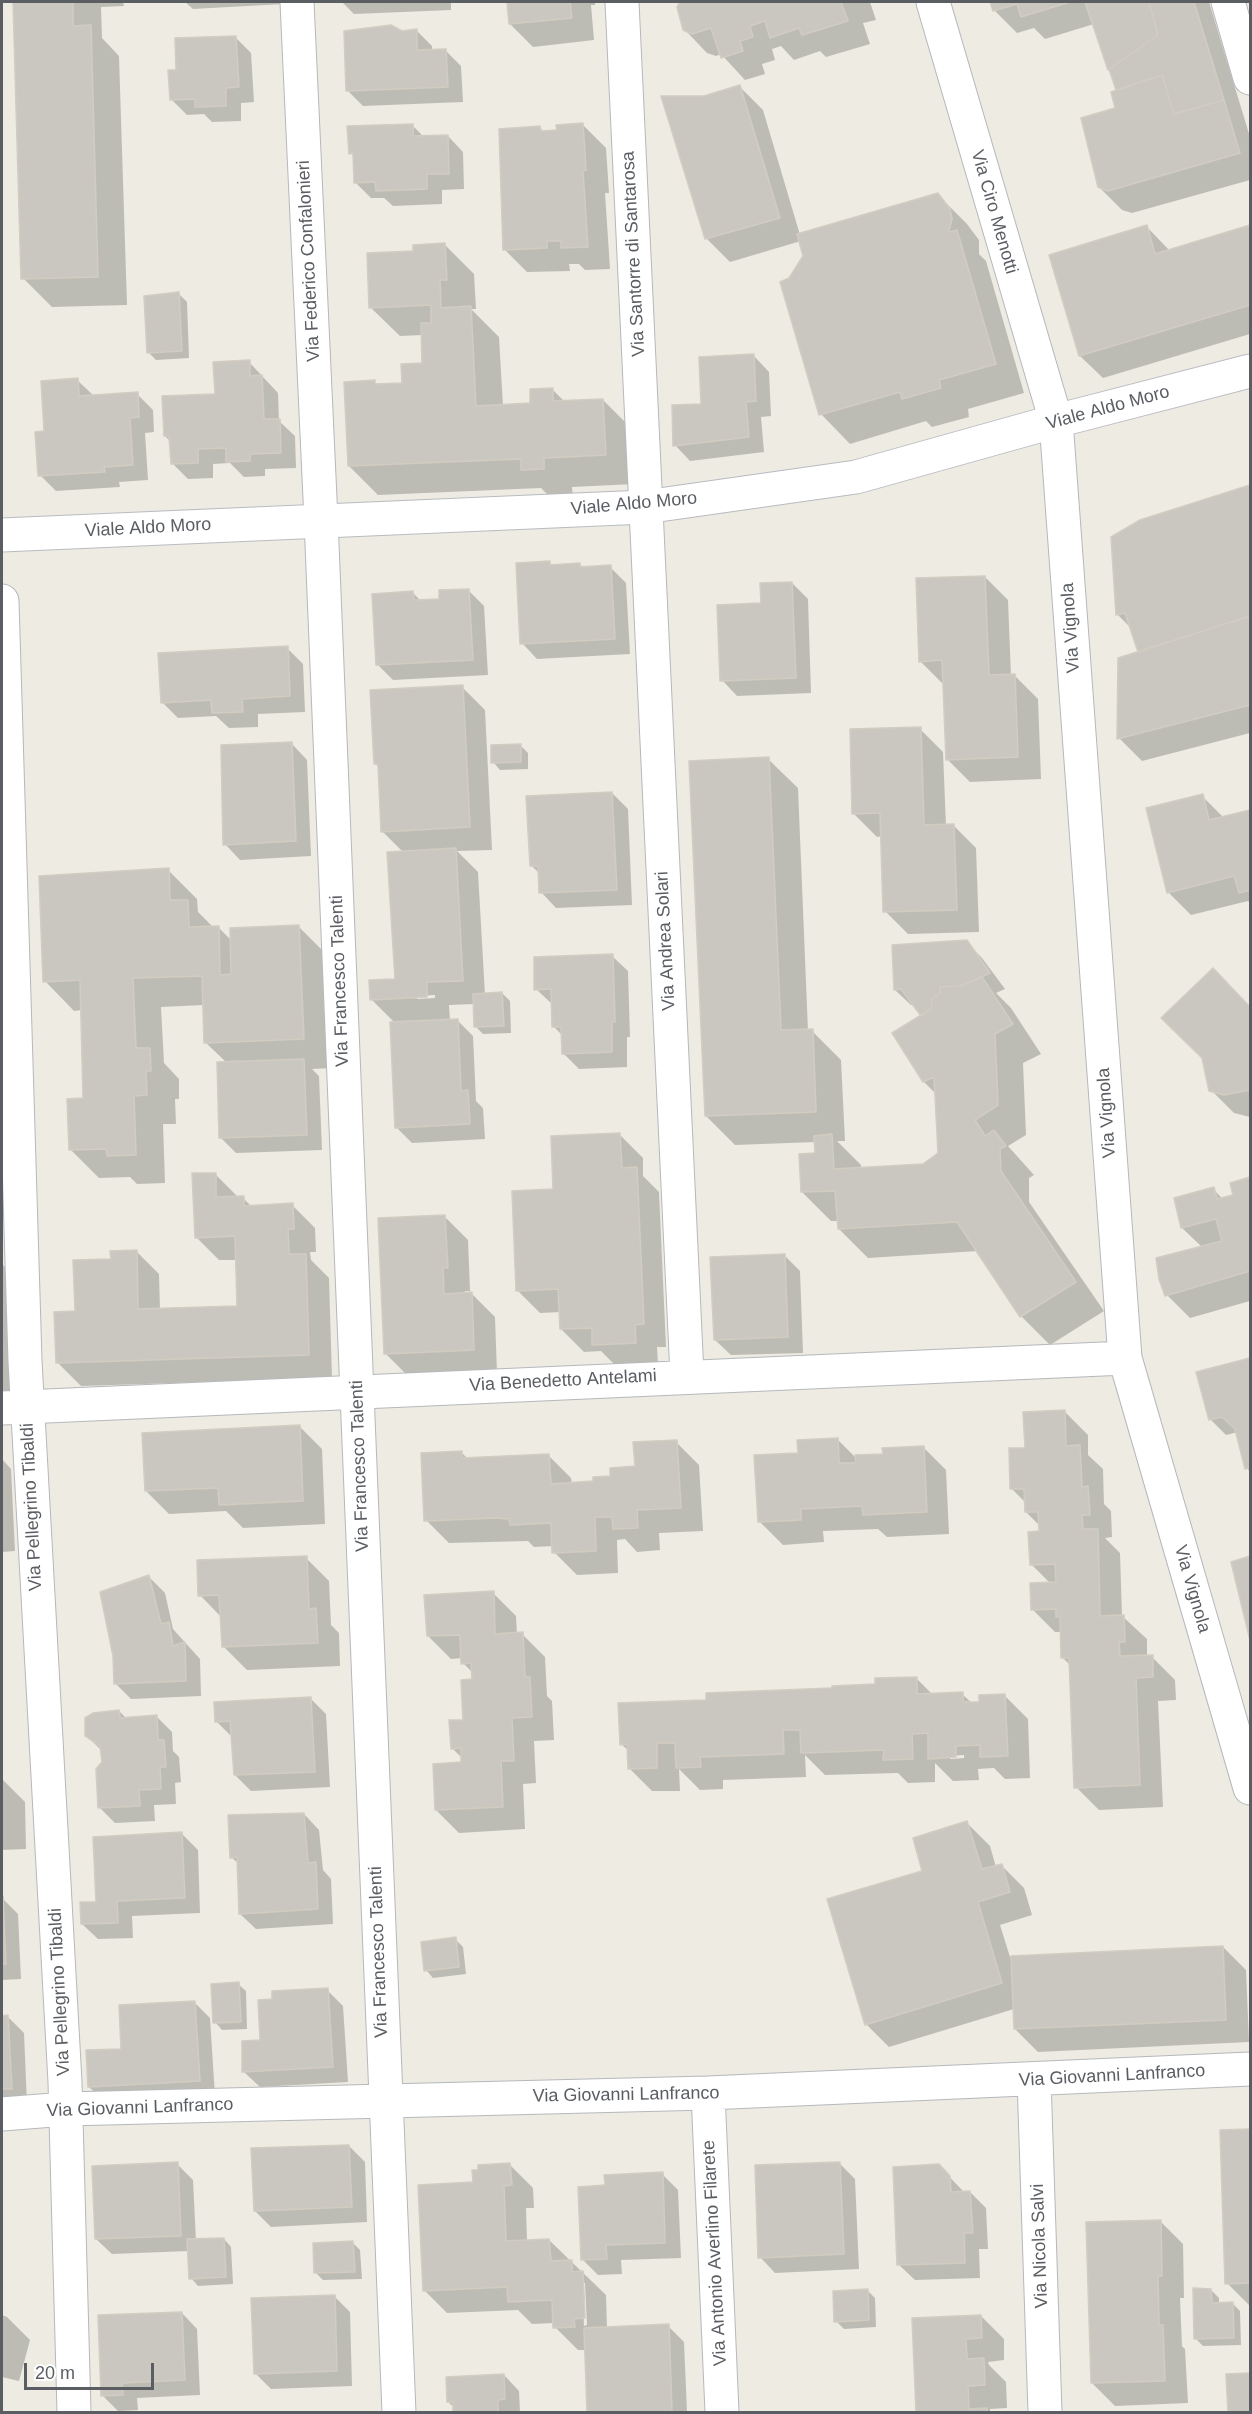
<!DOCTYPE html>
<html>
<head>
<meta charset="utf-8">
<style>
  body { margin:0 }
  #map { position:relative; width:1252px; height:2414px; overflow:hidden; background:#edebe2; font-family:Arial,sans-serif }
  canvas { display:block }
  .frame { position:absolute; inset:0; border:3px solid #5a5e63; pointer-events:none }
  .scale { position:absolute; left:24px; top:2363px; width:130px; height:27px; box-sizing:border-box; border:3px solid #5a5e63; border-top:0; padding-left:8px; font-size:18px; line-height:21px; white-space:nowrap; color:#5a5e63; -webkit-text-stroke:4px #fff; paint-order:stroke }
</style>
</head>
<body>
<div id="map">
<canvas width="1252" height="2414"></canvas>
<div class="frame"></div>
<div class="scale">20 m</div>
</div>
<script>
const context = document.querySelector('canvas').getContext('2d');
context.lineJoin = 'round';
function fill(path, color) { context.fillStyle = color; context.fill(path, 'evenodd'); }
function trace(path, color, width, dash) { context.strokeStyle = color; context.lineWidth = width; context.lineCap = dash ? 'butt' : 'round'; context.setLineDash(dash || []); context.stroke(path); }
function label(font, color, halo, rows, align = 'center') {
  context.font = font + ' Arial,sans-serif'; context.lineWidth = 5; context.setLineDash([]); context.textBaseline = 'middle'; context.strokeStyle = halo; context.fillStyle = color; for (const [text, x, y, turn = 0] of rows) {
    context.save(); context.translate(x, y); context.rotate((+turn || 0) * Math.PI / 180); context.textAlign = isNaN(turn) ? turn : align; if (halo) context.strokeText(text, 0, 0); context.fillText(text, 0, 0); context.restore();
  }
}
fill(new Path2D(`
  M15,2H123L124,6L101,7L102,38L119,56L127,305L52,307L23,278Z
  M185,2H283L284,4L193,9Z
  M342,2H451V10L354,14Z
  M508,2H595V5H591L594,40L533,47L510,24Z
  M682,2H870L876,20L863,23L870,44L826,57L820,51L794,60L781,46L772,49L775,60L762,64L765,74L745,80L721,54L716,56L707,53L684,29L678,7Z
  M992,2H1209L1250,137V180L1132,213L1122,210L1099,187L1116,109L1118,91L1094,24L1045,39L1034,28L1017,33L994,10Z
  M416,30L432,46V51H446L461,66L463,102L363,106L347,90L402,32Z
  M235,37L251,53L254,102L241,103V121L212,122L204,114L187,115L171,99L178,71Z
  M740,87L763,110L800,235L938,195L967,224L979,240V254L986,261L1024,393L968,409L969,417L932,427L926,421L850,444L821,414L790,279L805,256L801,241L730,262L707,239L663,98H705Z
  M412,125L424,137L448,136L463,152L464,189L442,190V204L393,206L384,198H371L355,182V157L350,153Z
  M583,125L606,148L609,193H605L610,269L585,270L579,264H569L570,271L527,272L504,249L540,128L544,133L558,132Z
  M1147,227L1170,251L1250,227V334L1103,378L1080,356Z
  M445,245L474,274L476,309H471L499,337L503,406L531,405L552,389L565,402L603,400L632,429L635,484L572,487L573,498L552,499L541,488L378,495L349,466L374,382L378,385L404,384L424,364L423,335L400,336L370,307L414,252Z
  M179,294L187,302L189,358L156,360L148,352Z
  M754,356L769,372L771,416L761,417L764,452L690,461L675,445L702,405Z
  M249,362L278,393L279,421L295,436L296,468L265,469V476L244,477L230,463L213,464V478L188,479L172,463L171,442L165,436L216,395Z
  M77,380L93,395L137,394L153,410L154,432L145,433L148,480L119,482L120,487L56,491L40,475L45,432Z
  M1250,487V733L1142,761L1119,738L1140,653L1132,629L1117,614L1140,521Z
  M549,562L553,566L579,564L584,568L610,567L626,583L630,654L537,659L522,643Z
  M985,577L1008,600L1011,676H1015L1038,699L1041,779L970,782L947,759L943,684L920,661Z
  M792,583L808,599L811,693L737,696L722,680L763,605Z
  M468,590L484,606L488,675L393,680L377,664L413,593L421,601L440,600Z
  M287,648L303,664L305,712L258,714V727L229,728L216,716L178,718L162,702Z
  M462,687L485,710L492,850L457,851L478,872L485,995L502,993L510,1001L511,1033L483,1034L476,1027L475,1004L449,1005L450,1021L457,1020L473,1036L476,1101L483,1108L485,1139L412,1143L396,1127L395,1023L371,999L396,980L404,853L382,831L379,768L376,764ZM435,995V998L417,999V996Z
  M920,729L943,752L946,826L953,825L976,848L979,932L908,934L885,911L882,836L877,837L854,814Z
  M292,744L307,760L311,856L240,860L225,844Z
  M520,745L528,753V769L500,770L493,762Z
  M768,759L798,788L808,1031H812L841,1060L845,1141H837L861,1165V1169L923,1165L939,1154L936,1094L924,1082L894,1034L923,1016L915,1005H911L895,990L966,942L982,958L1005,989L996,993L1011,1008L1041,1054L1023,1063L1026,1135L1008,1146L1034,1175L1029,1178V1202L1104,1311L1050,1345L1021,1316L978,1251L868,1258L839,1229V1221H831L802,1192L816,1154V1142L735,1145L706,1116Z
  M612,793L628,809L632,905L556,908L541,892L540,874L531,865Z
  M1202,796L1224,818L1250,812V903L1248,901L1191,915L1168,892Z
  M168,870L197,899L198,912L214,928L218,927L232,941L299,927L328,956L332,1068L312,1069L319,1076L322,1150L236,1153L220,1137L227,1063L205,1042L204,1005L161,1007L164,1063L179,1079V1099H175L176,1124H163L165,1183L137,1184L130,1177L99,1178L70,1149L85,1099L82,1010L74,1011L45,981Z
  M612,956L628,971L630,1037H627V1067L579,1069L563,1053V1036L553,1026V1005L536,989Z
  M1213,970L1250,1008V1117L1234,1113L1211,1090Z
  M620,1135L643,1158V1176L659,1192L666,1347H657L658,1365L617,1367L601,1351L584,1352L561,1329V1312L540,1313L517,1290L554,1191Z
  M215,1174L239,1198H243L252,1207L292,1205L315,1228L316,1252H310L311,1260L329,1278L332,1378L81,1386L58,1363L76,1312L112,1260L136,1251L159,1274L160,1310L239,1307L237,1260H219L196,1237Z
  M1250,1179V1301L1190,1318L1167,1295L1202,1247L1182,1228L1213,1189L1223,1199L1235,1196L1232,1184Z
  M445,1217L468,1240L470,1291H465V1294H472L495,1317L497,1373L409,1377L386,1354Z
  M784,1255L800,1271L803,1353L731,1355L715,1340Z
  M2,1264L8,1270L12,1394H2Z
  M1250,1360V1472L1247,1468L1238,1432L1226,1435L1210,1419L1198,1373Z
  M1065,1412L1088,1435V1455L1103,1469L1104,1504L1111,1511L1112,1537L1105,1538L1120,1553L1122,1616L1147,1639V1657H1152L1175,1680L1176,1700L1158,1701L1163,1807L1099,1810L1076,1787L1070,1665L1063,1658L1062,1632H1055L1032,1609L1051,1584L1031,1564L1041,1532L1040,1526L1026,1512V1503L1012,1489L1026,1449Z
  M299,1426L322,1449L325,1524L243,1528L226,1511L169,1514L146,1491Z
  M837,1439L855,1457L884,1455L923,1447L946,1470L949,1534L887,1537L878,1529L823,1531L824,1542L783,1545L760,1522L799,1454Z
  M676,1442L699,1465L703,1531L659,1533L660,1550L637,1552L625,1539L617,1540L618,1573L577,1575L554,1552V1546L534,1547L528,1541L449,1543L426,1520L462,1453L468,1459L548,1455L571,1478L572,1484L595,1483L636,1468Z
  M2,1459L11,1469L15,1551L2,1552Z
  M1250,1557V1634L1232,1563Z
  M306,1558L329,1581L331,1625L339,1633L340,1666L247,1670L224,1647L222,1618L200,1595Z
  M149,1577L165,1593L173,1629L200,1659L201,1696L131,1699L115,1683L130,1582Z
  M493,1593L516,1616L517,1634H522L545,1657L547,1696L552,1701L554,1740L534,1741L536,1783L523,1784L525,1829L459,1833L436,1810L463,1764L462,1758L452,1748L465,1721L473,1673L463,1663V1658L451,1659L428,1636Z
  M916,1678L933,1695L962,1694L972,1703H981L1005,1696L1028,1719L1030,1778L1005,1779L994,1768L978,1769L979,1780L953,1781L935,1763V1782L908,1783L898,1773L825,1775L805,1755L806,1777L723,1780V1789L700,1790L679,1769L680,1791H652L629,1768V1751L621,1744L707,1702L877,1685ZM964,1755V1758L950,1759V1756Z
  M311,1699L326,1714L330,1787L251,1791L235,1775L232,1737L216,1721Z
  M119,1711L127,1719L156,1716L172,1732L173,1751L179,1757L181,1782L175,1783L176,1804L154,1805L155,1821L115,1823L99,1807L103,1762L102,1751L87,1736Z
  M2,1779L25,1802L26,1849L2,1850Z
  M304,1814L319,1830L323,1870L331,1879L333,1924L256,1929L240,1914L239,1864L231,1857Z
  M967,1823L990,1846L996,1867L1001,1865L1024,1888L1032,1915L1000,1925L1010,1957L1223,1947L1246,1970L1249,2042L1038,2052L1015,2029L1014,2009L889,2047L866,2024L924,1872Z
  M182,1834L198,1850L200,1913L132,1916L133,1938L98,1939L82,1924L97,1903Z
  M2,1898L18,1914L21,1979L2,1980Z
  M455,1939L463,1947L466,1974L433,1978L426,1970Z
  M238,1984L246,1991L247,2029L222,2030L215,2022Z
  M327,1990L343,2006L348,2082L260,2087L244,2072L262,2042Z
  M194,2002L210,2018L215,2096L105,2102L89,2087L123,2051Z
  M2,2017H8L24,2033L27,2104L2,2105Z
  M1250,2131V2306L1227,2283L1222,2132Z
  M349,2146L365,2162L367,2222L271,2227L255,2211Z
  M839,2163L855,2179L859,2269L775,2273L760,2257Z
  M177,2164L193,2180L196,2241L224,2239L231,2247L233,2284L198,2286L191,2278L189,2251L112,2254L96,2239Z
  M510,2165L533,2188L534,2208H526L527,2241L549,2240L606,2295L607,2328L668,2326L684,2342L687,2412H588L586,2350H578L555,2327L554,2323L532,2324L518,2310L447,2313L424,2290L474,2184ZM582,2283H585L587,2325L584,2326Z
  M938,2165L965,2193L970,2192L986,2208L988,2249H979L980,2278L915,2280L899,2265Z
  M662,2174L678,2190L681,2258L621,2260L622,2274L598,2275L582,2259L606,2187Z
  M1160,2221L1183,2244L1184,2298H1180L1182,2346L1185,2349L1188,2403L1115,2406L1092,2383Z
  M353,2243L360,2250L362,2279L323,2280L316,2273Z
  M1211,2290L1219,2298V2304L1232,2303L1240,2311L1241,2345L1203,2346L1195,2338Z
  M868,2291L875,2298L876,2327L844,2329L836,2321Z
  M335,2297L350,2312L352,2386L271,2389L255,2373Z
  M182,2313L197,2329L200,2395L137,2398L138,2410L118,2411L103,2396Z
  M2,2315L7,2317L30,2340L19,2381L2,2377Z
  M981,2316L1004,2339V2360L988,2362L989,2365L1006,2382L1007,2408L990,2409V2412H917L913,2319Z
  M504,2375L519,2391L520,2412H455V2408L448,2402Z
  M1250,2375V2412H1230L1228,2376Z`), '#0003');
const building = new Path2D(`
  M13,2H73V26L91,25L98,277L21,279Z
  M507,2H570L572,18L509,24Z
  M680,2H841L848,21L802,35L799,28L770,38L765,21L750,26L753,37L740,41L743,51L721,58L711,28L692,34L683,30L677,7Z
  M990,2H1070L1021,17L1017,4L993,11Z
  M1085,2H1149L1158,35L1108,70Z
  M1149,2H1194L1224,100L1174,114L1162,75L1116,90L1109,69L1158,35Z
  M391,25L402,31L417,29V50L446,49L448,87L346,91L344,31Z
  M236,36L239,87L226,88V106L195,107V99L170,100L168,70H176L175,38Z
  M1162,75L1174,114L1224,100L1240,153L1108,191L1098,187L1081,118L1115,108L1111,92Z
  M740,85L780,218L705,239L661,96H704Z
  M583,123L586,170L583,171L588,247L561,248V241H547V248L503,250L499,129L540,126L541,131L557,130L556,125Z
  M413,124V136L448,135L449,174H427V189L376,191L375,182L354,183L353,153L349,154L347,126Z
  M938,193L950,209L952,219L949,230L950,232L957,230L996,364L939,380L941,388L902,399L900,392L819,415L780,282L789,278L803,256L797,234Z
  M1147,225L1155,254L1250,225V305L1079,356L1049,255Z
  M445,243L447,280H440L441,308L471,306L476,406L530,403V389L553,388V401L603,399L606,455L544,458V469L521,470V459L348,466L344,382L375,380V384L402,383L401,364L422,363L421,323H431V305L369,308L367,253L413,251V245Z
  M179,292L182,351L147,353L144,296Z
  M754,354L756,401L746,402L749,437L673,446L672,405L701,404L699,357Z
  M250,360V376L262,375L264,419H280L281,453L250,454V461L226,462V448L198,449V463L171,464L169,436H164L162,396L215,394L213,362Z
  M78,378L79,396L138,392L139,417L130,418L133,465L104,467L105,472L38,476L35,432L44,431L41,381Z
  M1250,485V616L1138,652L1125,613L1116,615L1111,537L1140,520Z
  M550,561V565L580,563V567L611,565L615,639L520,644L516,563Z
  M985,576L989,675L1015,674L1018,757L946,760L942,660L919,662L916,578Z
  M792,582L796,678L720,681L717,605L761,603L760,583Z
  M469,589L473,660L376,665L372,594L413,591L414,600L439,599V590Z
  M1250,616V705L1117,739L1118,658Z
  M288,646L290,696L242,699L243,712L212,713L211,700L161,703L158,653Z
  M463,685L470,827L381,832L378,764H374L370,690Z
  M921,727L924,825L954,824L957,910L883,912L880,813L852,814L850,729Z
  M292,742L296,841L223,845L221,745Z
  M521,744V762L491,763V745Z
  M769,757L781,1030L813,1029L816,1112L705,1116L689,761Z
  M612,792L617,890L539,893L538,866H530L526,796Z
  M1203,794L1209,820L1250,810V890L1239,893L1234,876L1167,893L1146,808Z
  M456,848L463,981L427,982V997L370,1000L369,980L395,979L387,852Z
  M169,868L170,900H188L189,927L219,926L220,975L231,974L230,928L299,925L304,1039L204,1043L202,976L133,978L136,1048H150L151,1071H146L147,1095L134,1096L136,1155L107,1156L106,1149L69,1150L67,1099L83,1098L80,980L43,982L39,876Z
  M967,940L990,973L961,986L940,987V993L932,999L931,1009L921,1016L901,989L894,990L892,945Z
  M613,954L615,1022L612,1021V1052L562,1054L561,1027H552L551,989L534,990V957Z
  M1213,968L1250,1007V1090L1224,1095L1209,1091L1202,1058L1161,1018Z
  M982,977L1013,1024L995,1034L998,1105L975,1120L985,1136L994,1130L1006,1146L1000,1149L1001,1171L1076,1282L1020,1317L957,1222L838,1229L835,1191L801,1192L799,1154L815,1153L814,1136L832,1134L834,1169L923,1164L938,1153L934,1077L923,1082L892,1033L931,1009L932,999L940,993V987L961,986Z
  M502,992L504,1026L474,1027L473,994Z
  M458,1019L461,1091L468,1090L470,1124L395,1128L390,1022Z
  M304,1059L307,1135L219,1138L217,1062Z
  M620,1133L622,1168L637,1167L644,1324L635,1325L636,1343L592,1345V1328L560,1329L558,1289L516,1291L512,1191L553,1189L551,1136Z
  M192,1173H216V1197L244,1196V1206L293,1203L294,1229H288L289,1254H306L309,1355L56,1363L54,1312L75,1311L73,1260L111,1259L110,1251L137,1250L138,1309L237,1306L235,1236L195,1238Z
  M1250,1177V1271L1165,1296L1159,1279L1156,1258L1222,1241L1216,1219L1181,1228L1174,1198L1214,1187L1217,1199L1233,1195L1230,1183Z
  M445,1215L448,1268H443L444,1294L472,1292L474,1350L384,1354L378,1218Z
  M785,1254L788,1337L714,1340L710,1257Z
  M1250,1358V1467L1245,1469L1235,1429L1222,1417L1209,1420L1196,1372Z
  M1065,1410L1066,1446L1080,1445L1082,1487L1088,1486L1090,1515H1082L1083,1529H1098L1100,1616L1124,1615L1125,1642H1119L1120,1656L1153,1655V1677L1136,1678L1140,1785L1074,1788L1069,1658H1061L1060,1616L1056,1617V1609L1031,1610L1030,1583L1056,1582L1055,1564L1030,1565L1028,1532L1039,1531L1038,1512H1025L1024,1489H1010L1009,1448H1025L1023,1412Z
  M300,1425L303,1501L219,1505L218,1488L145,1491L142,1433Z
  M838,1438L839,1463H856L855,1455L883,1454L882,1448L924,1446L927,1512L863,1515L862,1506L801,1509V1520L758,1522L754,1455L798,1453L797,1440Z
  M677,1440L681,1508L637,1510L638,1528L613,1529L612,1517H595L596,1551L552,1553L551,1523L510,1525L509,1519L496,1518L424,1521L421,1453L462,1451V1458L549,1454L551,1484L593,1481V1477L610,1476V1468L635,1466L633,1442Z
  M307,1556L309,1609L316,1608L318,1643L222,1647L219,1595L198,1596L197,1560Z
  M1250,1556V1640L1231,1562Z
  M149,1575L161,1624L169,1622L173,1646L185,1642L186,1681L114,1684L113,1656L100,1592Z
  M494,1591L495,1634L523,1632L525,1677H530L532,1717L512,1718L514,1761H501L503,1807L435,1810L433,1764L461,1762V1748L451,1749L449,1720H463L461,1680L472,1679L471,1663L461,1664L460,1635L427,1636L424,1595Z
  M917,1677V1694L963,1692V1702H979V1695L1005,1694L1008,1756L980,1757V1745L956,1746V1757L928,1759V1733L912,1734L913,1759L883,1760L884,1750L801,1753L800,1730H783L784,1754L700,1757L701,1767L676,1768L675,1743H657V1768L628,1769L627,1744L620,1745L618,1703L706,1700V1693L832,1688V1686L875,1684V1678Z
  M311,1697L315,1772L234,1775L230,1721L215,1722L214,1702Z
  M119,1710L120,1718L157,1715L158,1740H164L166,1767H160L161,1789L139,1790L140,1806L98,1808L96,1769L102,1762L100,1746L85,1736V1718L93,1713Z
  M304,1813L308,1863L316,1862L318,1909L239,1914L237,1857L230,1858L228,1815Z
  M967,1821L982,1869L1002,1864L1010,1892L978,1902L1002,1983L865,2025L827,1899L922,1871L913,1838Z
  M182,1832L185,1898L117,1901L118,1923L81,1924L80,1902H96L93,1837Z
  M2,1896H3L6,1964H2Z
  M456,1937L459,1967L424,1971L421,1942Z
  M1223,1946L1226,2020L1014,2029L1011,1956Z
  M239,1982L241,2022L213,2023L211,1984Z
  M328,1988L333,2067L242,2072V2041L260,2040L258,2000L272,1999V1991Z
  M195,2001L200,2081L88,2087L86,2050L121,2049L119,2005Z
  M8,2015L12,2089H2V2016Z
  M1250,2129V2283L1225,2284L1220,2130Z
  M349,2145L352,2207L254,2211L251,2148Z
  M178,2162L181,2236L95,2239L92,2166Z
  M840,2162L844,2254L758,2258L755,2165Z
  M510,2163L512,2185L504,2186L506,2241L549,2239L551,2261L572,2260V2272L583,2271L585,2318L574,2319L575,2327L553,2328L552,2300L508,2302L507,2287L423,2291L418,2185L473,2182L472,2170H478V2165Z
  M939,2164L950,2176L951,2192L970,2191L973,2233H964L965,2263L897,2265L893,2167Z
  M663,2172L665,2243L606,2245L607,2259L581,2260L578,2187L605,2185L604,2175Z
  M1161,2220L1162,2276H1158L1159,2325H1163L1165,2381L1091,2383L1086,2222Z
  M224,2238L226,2277L189,2279L187,2239Z
  M353,2241L355,2272L314,2273L313,2243Z
  M1193,2288L1211,2289L1212,2303L1233,2302L1234,2338L1194,2339Z
  M868,2289L869,2320L834,2322L833,2291Z
  M335,2295L337,2371L254,2374L251,2298Z
  M182,2312L185,2380L122,2383L123,2395L101,2396L98,2315Z
  M981,2315L982,2338L966,2339L967,2359L984,2358L985,2385L968,2386L969,2409L987,2408V2412H916L912,2318Z
  M669,2324L672,2412H587L584,2328Z
  M1250,2373V2412H1228L1226,2374Z
  M504,2374L505,2399L498,2400V2412H453V2402H447L446,2377Z`);
fill(building, '#cac7c1');
trace(building, '#d2ccc1', 1.5);
const street = new Path2D(`
  M297,2L321,520L399,2412
  M622,2L687,1375
  M933,2L1056,421L1125,1358L1250,1788
  M1228,2L1250,78
  M2,601L25,1361L65,2082L74,2412
  M2,1408C376,1390 750,1372 1125,1358
  M1034,2079L1045,2412
  M708,2093L722,2412
  M2,2114L66,2109L708,2093L1250,2069`);
const secondary = new Path2D(`
  M2,535L645,507L856,477L1056,421L1250,371`);
trace(street, '#b5b8bc', 35);
trace(secondary, '#b8bbc1', 35);
trace(street, '#fff', 33);
trace(secondary, '#fff', 33);
label('18px', '#5a5e63', '#fff', [
  ["Via Ciro Menotti",994,212,74],
  ["Via Santorre di Santarosa",634,254,-93],
  ["Via Federico Confalonieri",309,261,-93],
  ["Viale Aldo Moro",1108,408,-15],
  ["Viale Aldo Moro",634,504,-5],
  ["Viale Aldo Moro",148,528,-3],
  ["Via Vignola",1071,628,-94],
  ["Via Andrea Solari",666,941,-93],
  ["Via Francesco Talenti",340,981,-92],
  ["Via Vignola",1107,1113,-94],
  ["Via Benedetto Antelami",563,1381,-3],
  ["Via Francesco Talenti",360,1466,-92],
  ["Via Pellegrino Tibaldi",32,1507,-93],
  ["Via Vignola",1192,1589,74],
  ["Via Francesco Talenti",379,1952,-92],
  ["Via Pellegrino Tibaldi",60,1992,-93],
  ["Via Giovanni Lanfranco",1112,2076,-3],
  ["Via Giovanni Lanfranco",626,2095,-1],
  ["Via Giovanni Lanfranco",140,2108,-2],
  ["Via Nicola Salvi",1040,2246,-92],
  ["Via Antonio Averlino Filarete",715,2253,-93]
]);
</script>
</body>
</html>
